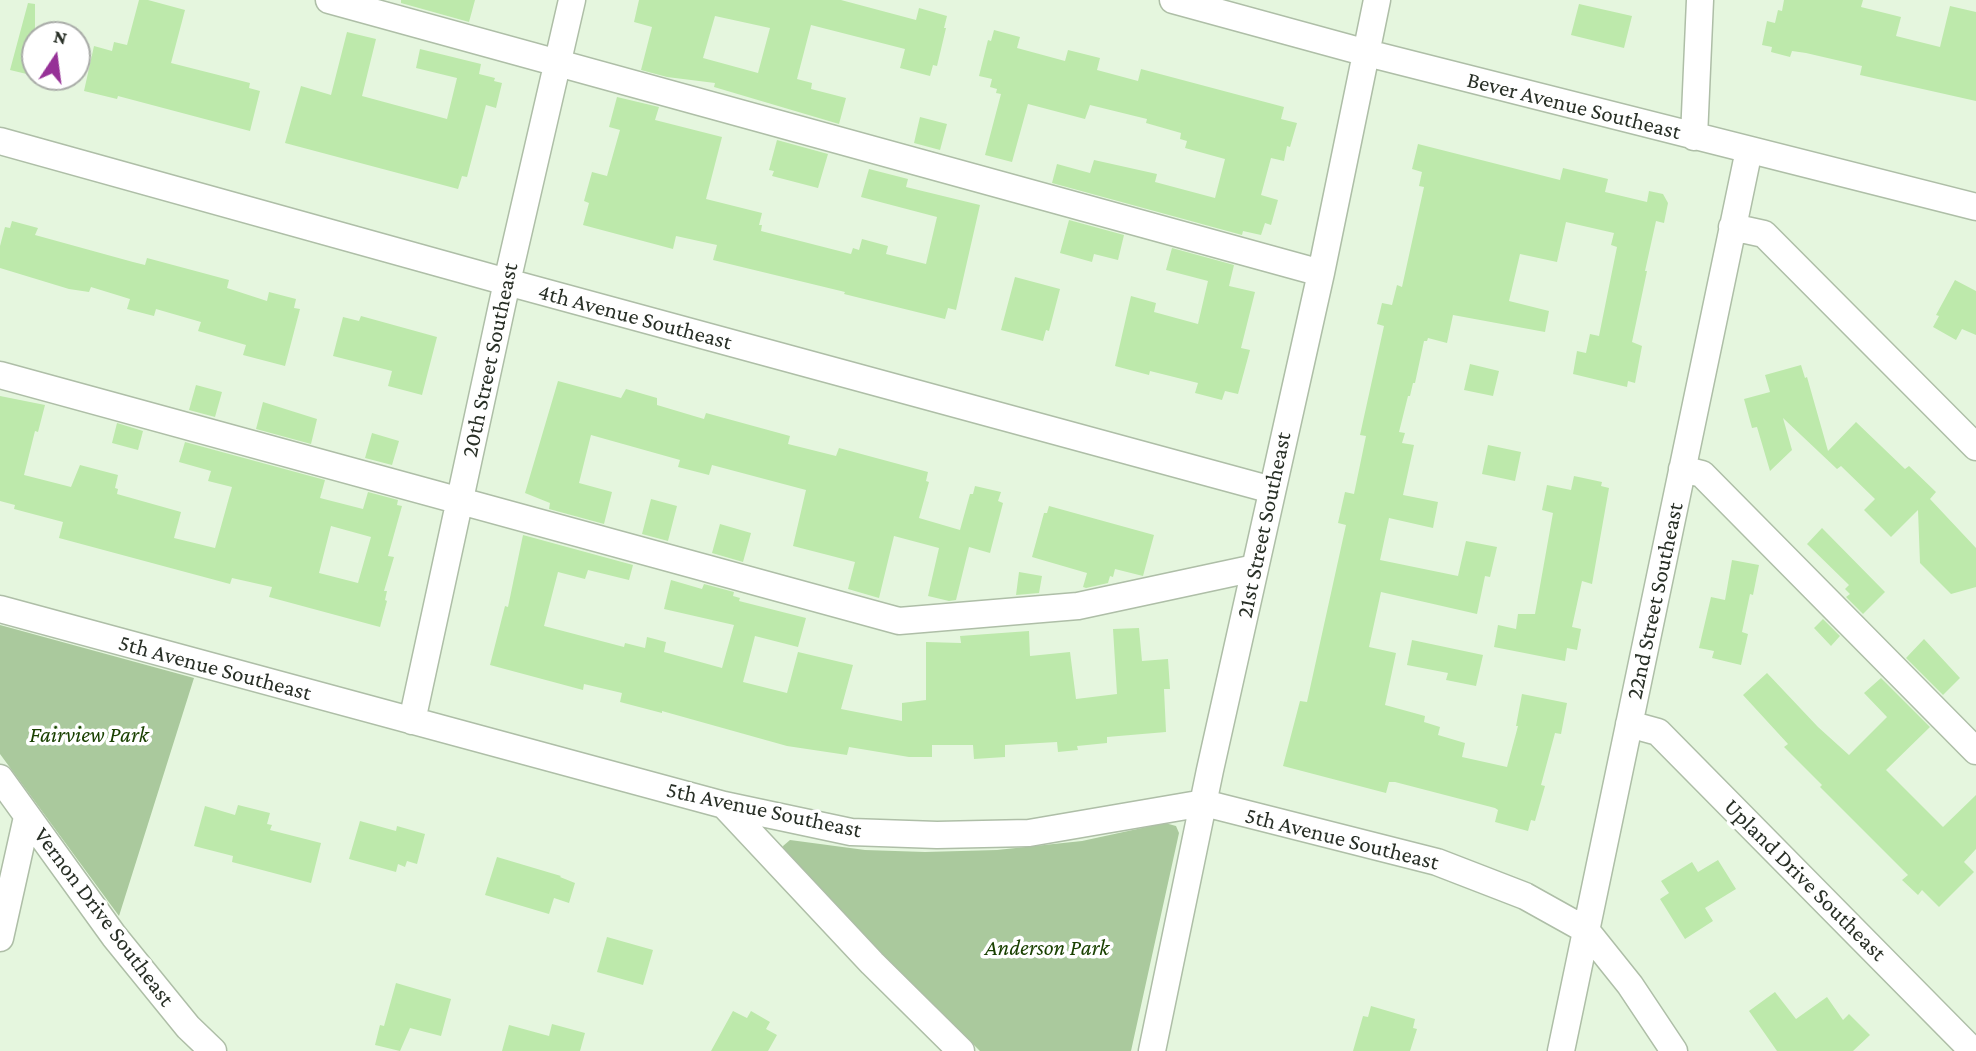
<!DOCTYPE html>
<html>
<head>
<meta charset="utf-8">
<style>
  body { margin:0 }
  #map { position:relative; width:1976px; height:1051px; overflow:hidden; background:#e5f6de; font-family:"Crimson Pro",serif }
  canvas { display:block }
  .north { position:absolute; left:21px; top:21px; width:70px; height:70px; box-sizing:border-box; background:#fff; border:2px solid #a9aca8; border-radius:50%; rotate:13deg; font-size:19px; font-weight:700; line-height:28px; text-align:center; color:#282f26 }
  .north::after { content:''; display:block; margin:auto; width:24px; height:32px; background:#963197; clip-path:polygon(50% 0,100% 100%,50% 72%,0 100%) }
</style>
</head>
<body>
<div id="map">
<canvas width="1976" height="1051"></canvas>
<div class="north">N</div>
</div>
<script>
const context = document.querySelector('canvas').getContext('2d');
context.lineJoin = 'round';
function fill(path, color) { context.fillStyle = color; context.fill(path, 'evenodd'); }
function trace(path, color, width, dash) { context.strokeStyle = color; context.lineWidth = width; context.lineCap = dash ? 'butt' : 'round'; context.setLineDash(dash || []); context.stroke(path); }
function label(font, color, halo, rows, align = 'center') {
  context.font = font + ' "Crimson Pro",serif'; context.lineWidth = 7; context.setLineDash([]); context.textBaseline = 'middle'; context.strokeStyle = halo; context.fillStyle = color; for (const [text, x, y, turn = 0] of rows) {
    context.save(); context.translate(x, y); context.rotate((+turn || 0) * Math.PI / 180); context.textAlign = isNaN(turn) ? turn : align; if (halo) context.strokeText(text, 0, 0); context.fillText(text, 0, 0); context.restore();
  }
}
fill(new Path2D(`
  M0,625L194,678L119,916L0,754Z
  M1165,823L1176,826L1179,833L1131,1051H980L784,856L783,846L790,840L865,850L925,852L997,850L1082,841Z`), '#aac99d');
fill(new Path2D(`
  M139,0H148L185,10L171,63L250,83L249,88L260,91L250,131L118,96L117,99L84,91L94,46L112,51L114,42L127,45Z
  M401,0H475L469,22L401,3Z
  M639,0H841L916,20L919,8L947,16L944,28H946L937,66L933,65L930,76L900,68L905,49L811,25L797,79L812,83L811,89L846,98L839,124L714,87L715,83L667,77L641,70L652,27L634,22ZM715,16L770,28L758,73L703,58Z
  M1784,0H1863L1861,7L1901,17L1896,36L1940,47L1950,6L1976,12V101L1860,75L1862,66L1806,53L1792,51L1790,57L1771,52L1772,47L1762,45L1767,21L1775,23L1778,10L1782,11Z
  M28,3L35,4V76L10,70Z
  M1579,4L1632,16L1624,48L1571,35Z
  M994,30L1020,37L1017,48L1065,61L1068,50L1100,58L1097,70L1138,81L1141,69L1284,107L1281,119L1297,123L1290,147L1287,146L1284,161L1271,158L1261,195L1278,200L1271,225L1265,223L1261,235L1243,231L1242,235L1052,183L1057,164L1090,173L1094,160L1157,174L1155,182L1215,198L1225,159L1185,148L1187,141L1180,139L1181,133L1146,123L1147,119L1090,105L1085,119L1028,104L1012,162L985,155L1001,94L996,93L997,89L990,87L992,79L979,76L988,40L991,41Z
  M347,32L376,39L362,96L447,119L457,78L416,68L420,49L481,64L479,74L495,78L494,81L502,83L496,108L486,105L467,177L462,176L458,189L285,143L301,86L331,95Z
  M617,97L659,107L655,120L722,137L706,199L762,213L759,225H762L761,231L851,254L853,248L859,250L862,239L888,246L886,254L926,264L937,217L861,197L869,169L908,179L906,187L980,205L956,310L948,308L945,319L844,294L845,292L713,260L717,245L676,236L673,249L583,225L589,203L584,201L592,172L607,176L620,130L609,127Z
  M920,117L947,124L940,150L914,143Z
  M777,140L828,154L818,188L772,176L774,171L769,170Z
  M1418,144L1560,180L1563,168L1608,179L1605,192L1647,202L1649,191L1663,194L1668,203L1664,223L1656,221L1645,271H1647L1632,342L1642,346L1635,383L1628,381L1627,387L1573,374L1577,351L1586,353L1590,334L1599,336L1617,247L1611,245L1614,233L1566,222L1557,262L1520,254L1509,301L1549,311L1545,332L1453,315L1447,343L1428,338L1427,341H1424L1415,383H1413L1410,396H1408L1399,432L1405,433L1402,443L1414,445L1403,495L1438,502L1433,528L1389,518L1380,560L1458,576L1466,541L1497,547L1490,577L1485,576L1477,614L1381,592L1369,647L1396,653L1385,705L1425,716L1424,722L1440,727L1438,735L1465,743L1462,757L1507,767L1518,726H1516L1522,694L1567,703L1561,734L1555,733L1541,785L1545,786L1535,821L1531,820L1528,831L1495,822L1498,810L1495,808L1395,782H1389L1386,793L1283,766L1300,701L1307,702L1346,525L1338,523L1345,492L1354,494L1366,436L1360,435L1384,326L1377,324L1382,303L1392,305L1397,285L1402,287L1424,187L1419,186L1422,172L1412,169Z
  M1069,220L1124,235L1118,260L1094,254L1092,262L1060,253Z
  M12,221L38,228L35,235L133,262L145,265L147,258L229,280L227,288L267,301L269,292L296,299L294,308L300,309L285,366L243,355L246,345L198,331L201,322L156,309L154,316L127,309L130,299L91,287L89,292L69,289L0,268V246L5,227L10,228Z
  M1172,248L1234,265L1229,286L1255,292L1241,348L1250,350L1238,394L1225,391L1222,400L1195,393L1198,383L1150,371L1149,375L1115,366L1131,296L1156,303L1154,312L1198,324L1208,281L1166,270Z
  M1015,277L1060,289L1049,331L1046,330L1043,341L1001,330Z
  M1955,280L1976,291V335L1962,329L1956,340L1933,327L1939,316L1936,315Z
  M361,316L437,337L422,395L388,386L392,371L333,356L343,317L359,321Z
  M1470,364L1499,371L1493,396L1464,390Z
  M1801,365L1805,378L1807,377L1828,451L1856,422L1905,469L1909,466L1936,492L1930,499L1976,548V587L1951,594L1920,563L1918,510L1891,537L1864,510L1875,499L1841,466L1837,469L1783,418L1792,450L1770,471L1757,427L1752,428L1744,399L1770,392L1765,375Z
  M558,381L621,398L626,389L657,398V405L704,419L706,413L790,436L788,444L836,456L839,448L928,472L926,481L929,482L919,518L960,530L970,494H973L975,486L1001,492L998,501L1003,503L990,553L969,547L956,600L949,601L928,596L939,548L894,536L879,598L848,589L855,562L793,546L806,490L712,465L709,475L678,467L680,460L591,435L579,483L612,492L604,524L549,509L550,503L525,493Z
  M196,385L222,392L215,417L189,410Z
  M0,396L45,405L38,432L35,431L24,475L71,487L80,465L118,475L115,488L118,489L117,494L181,512L174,538L215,548L232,487L208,481L211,471L179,462L185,442L325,480L320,498L363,509L368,492L398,500L397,505L402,506L388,556L394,557L384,591H387L385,600L387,601L380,627L269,597L272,587L232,578L230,584L59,538L63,522L14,509L15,505L0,501ZM331,526L371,537L358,583L319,573Z
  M263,402L317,419L311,444L256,429Z
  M117,423L143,431L138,450L112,443Z
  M372,433L399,441L392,465L365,458Z
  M1488,445L1521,452L1515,481L1482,474Z
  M1574,476L1602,482L1601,486L1609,488L1592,584L1582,581L1572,627L1581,629L1577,650L1567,648L1565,661L1494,647L1498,625L1516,629L1518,614H1535L1553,513L1542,510L1547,485L1571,490Z
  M651,499L677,506L668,541L642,534Z
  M1049,506L1154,535L1143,576L1115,569L1113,577L1110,576L1108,583L1086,588L1083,587L1087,573L1032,557L1044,513H1047Z
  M720,524L751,533L743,562L712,553Z
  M1822,528L1885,592L1863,614L1846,597L1850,594L1845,589L1849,585L1807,544Z
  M523,535L633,565L629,580L588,570L585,579L558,572L544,626L624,647L625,643L645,648L647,637L666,642L664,652L722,668L734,625L664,609L671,580L702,589L704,584L734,592L733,596L740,598L739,601L806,618L798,647L755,636L743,682L787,693L798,652L853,665L841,709L902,721V703L926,700V642L961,643L960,636L1029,631L1030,656L1070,652L1076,699L1117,694L1113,629L1139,628L1142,661L1168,659L1170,689H1164L1166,732L1107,737V743L1077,746L1078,750L1058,752L1057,742L1005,745V757L974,759L973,745H932V757H909L849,747L847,755L787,746L662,711V713L620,702L622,693L584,684L583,690L490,665L505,606L508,607Z
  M1732,560L1759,565L1753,595L1750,594L1742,632L1748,634L1741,665L1712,658L1714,651L1699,648L1711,597L1725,600Z
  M1019,572L1042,576L1039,593L1016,595Z
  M1823,619L1840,636L1831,646L1814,628Z
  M1924,639L1960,678L1943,695L1906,658Z
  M1412,640L1483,655L1476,686L1446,680L1448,673L1407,665Z
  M1767,673L1818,727L1849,755L1887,717L1864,693L1881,678L1930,727L1886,770L1943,827L1976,795V849L1964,862L1974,872L1939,907L1922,890L1918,895L1902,880L1908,875L1820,787L1822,785L1784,747L1788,744L1743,695Z
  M238,805L270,813L267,824L272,825L270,830L321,843L311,883L232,862L233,856L194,846L205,806L235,815Z
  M360,821L396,831L397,826L425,834L417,864L407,861L405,867L398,864L396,872L349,859Z
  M497,857L561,876L560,877L575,883L569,903L554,898L549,914L485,895Z
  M1718,860L1736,889L1705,908L1713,921L1685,939L1660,899L1669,893L1661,881L1692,862L1698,872Z
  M607,937L653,950L643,985L597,972Z
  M396,983L451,999L441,1036L410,1028L400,1051L375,1045L380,1025L384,1026Z
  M1775,992L1796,1019L1827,997L1843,1020L1849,1014L1870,1035L1853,1051H1777L1749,1011Z
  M1371,1006L1415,1019L1413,1028L1417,1029L1410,1051H1353L1363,1016L1368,1017Z
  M733,1011L747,1018L751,1011L770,1022L766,1029L777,1035L768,1051H711Z
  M552,1024L585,1033L580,1051H502L509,1025L549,1036Z`), '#bde9ab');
const minor = new Path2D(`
  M329,0L1321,273
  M1173,0L1367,53L1976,207
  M1694,137L1700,0
  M0,141L507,282L1272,490
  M1732,227L1764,234L1976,447
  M0,375L899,621L1078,606L1255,568
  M1682,469L1702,474L1976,751
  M0,609L724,805L851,832L937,835L1029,833L1204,803L1437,862L1525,896L1586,930L1630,985L1674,1051
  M412,721L507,282L572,0
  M1629,724L1658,732L1973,1051
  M0,778L114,936L188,1027L213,1051
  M724,805L872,963L961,1051
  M0,938L27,817
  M1152,1051L1210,770L1321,273L1377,0
  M1561,1051L1749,150`);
trace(minor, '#aebea7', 29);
trace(minor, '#fff', 26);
label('23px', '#282f26', '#fff', [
  ["Bever Avenue Southeast",1574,106,14],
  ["4th Avenue Southeast",635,317,15],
  ["20th Street Southeast",490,360,-78],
  ["21st Street Southeast",1264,525,-78],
  ["22nd Street Southeast",1655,601,-78],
  ["5th Avenue Southeast",215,668,15],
  ["5th Avenue Southeast",764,810,12],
  ["5th Avenue Southeast",1342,839,14],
  ["Upland Drive Southeast",1805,880,45],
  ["Vernon Drive Southeast",104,917,53]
]);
label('italic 23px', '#194000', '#fff', [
  ["Fairview Park",89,735],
  ["Anderson Park",1047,948]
]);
</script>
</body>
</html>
